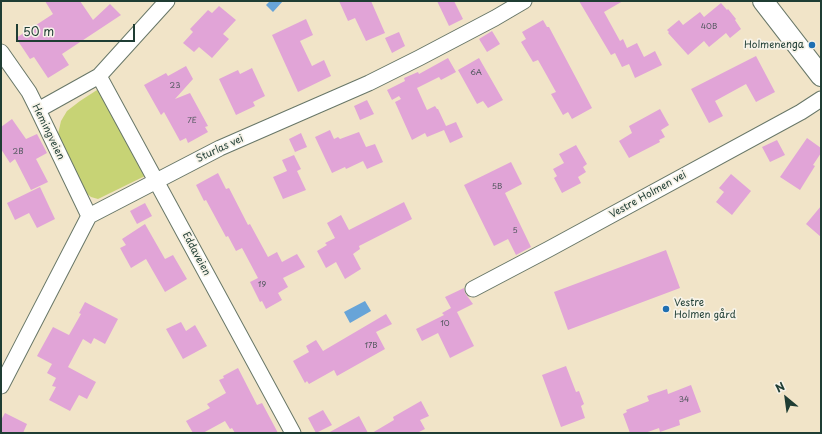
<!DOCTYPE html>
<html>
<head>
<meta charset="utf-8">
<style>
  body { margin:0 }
  #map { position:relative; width:822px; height:434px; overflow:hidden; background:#f1e4c8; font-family:"Playpen Sans",sans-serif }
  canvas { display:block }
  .frame { position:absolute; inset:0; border:2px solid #1f3d34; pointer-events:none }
  .north { position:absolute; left:766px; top:378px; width:40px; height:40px; -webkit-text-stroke:3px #f7f3e8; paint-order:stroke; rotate:331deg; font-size:11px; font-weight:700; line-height:16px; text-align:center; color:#1f3d34 }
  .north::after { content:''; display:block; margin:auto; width:14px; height:18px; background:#1f3d34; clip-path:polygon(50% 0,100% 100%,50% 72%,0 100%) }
  .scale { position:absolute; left:16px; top:24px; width:119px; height:18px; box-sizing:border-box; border:2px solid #1f3d34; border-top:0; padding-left:5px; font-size:12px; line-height:14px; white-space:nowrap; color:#1f3d34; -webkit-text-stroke:3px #f7f3e8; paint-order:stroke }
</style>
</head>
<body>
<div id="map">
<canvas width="822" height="434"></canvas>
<div class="frame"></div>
<div class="north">N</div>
<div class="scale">50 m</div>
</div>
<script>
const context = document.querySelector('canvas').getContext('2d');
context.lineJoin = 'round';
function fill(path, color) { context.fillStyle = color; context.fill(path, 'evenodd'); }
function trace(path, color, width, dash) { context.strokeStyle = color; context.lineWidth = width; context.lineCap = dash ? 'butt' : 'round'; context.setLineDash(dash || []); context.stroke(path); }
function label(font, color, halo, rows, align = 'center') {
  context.font = font + ' "Playpen Sans",sans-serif'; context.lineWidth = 3.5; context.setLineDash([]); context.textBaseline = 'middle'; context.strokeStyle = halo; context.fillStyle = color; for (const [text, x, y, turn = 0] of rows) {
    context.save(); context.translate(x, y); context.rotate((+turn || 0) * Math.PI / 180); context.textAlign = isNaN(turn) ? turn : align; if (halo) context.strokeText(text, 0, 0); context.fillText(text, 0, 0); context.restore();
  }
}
fill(new Path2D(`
  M97,90L104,95L147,175L98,199L91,197L85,192L58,134L61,121L67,111L80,101Z`), '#c7d375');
fill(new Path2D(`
  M270,1H283L273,12L266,5Z
  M365,301L371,311L350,323L344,312Z`), '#67a4d8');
fill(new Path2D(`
  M45,1H80L93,20L110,4L121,15L62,54L69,65L48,78L34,57L30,59L16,38L53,14Z
  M339,1H371L385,33L366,41L355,18L348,21Z
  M437,1H454L463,19L449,26Z
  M579,1H623L604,12L620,41L623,39L627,48L637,43L644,57L655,51L662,65L635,78L629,64L622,67L615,53L611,55Z
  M721,3L727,10L728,9L736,19L735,20L741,29L730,38L726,33L709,47L704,41L688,55L668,33L669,32L667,30L679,20L683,25L700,12L704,17Z
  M219,6L236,20L223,34L229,39L212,58L199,47L194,52L183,43L193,32L190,29L208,10L212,13Z
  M306,19L313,35L300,41L312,66L324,60L331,76L298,92L272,35Z
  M543,20L547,27H549L592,108L572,119L568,112L563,115L551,94L556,92L542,67L538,60L533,62L521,42L526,39L522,32Z
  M492,31L500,44L487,52L479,39Z
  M399,32L405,46L392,53L385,38Z
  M756,56L775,92L756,102L746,84L715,101L723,116L709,123L691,89Z
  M448,58L456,72L441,80L439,77L401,96L417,88L427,110L435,106L437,109H438L446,126L456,122L463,137L450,143L444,130L427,137L425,133L412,140L395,102L401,99L399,96L392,100L387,90L405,81L404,78L418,72L419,74Z
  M479,58L503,100L488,108L483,101L477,104L458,70Z
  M186,66L193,79L175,99L190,93L208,126L205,127L208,132L188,143L186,138L180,141L164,112L161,115L144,85L166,73L168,76Z
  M252,68L265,96L253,102L255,106L236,115L219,79L238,70L240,74Z
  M367,100L374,114L360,120L354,106Z
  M660,109L669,125L661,130L665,137L659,140L660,142L629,158L619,141L632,133L629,126Z
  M12,119L26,139L37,134L47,153L36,159L48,182L31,190L15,159L10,163L1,149V127Z
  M330,130L334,139L338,137L340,139L359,132L366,147L375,144L383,162L367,169L363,161L346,169L345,167L332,173L315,137Z
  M301,133L307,147L295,152L289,139Z
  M807,138L821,148V153L813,165L815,166L800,190L780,177Z
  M777,140L785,155L770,162L762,147Z
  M576,145L587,164L583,167L586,172L578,177L581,183L562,193L554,178L557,176L553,169L564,163L559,154Z
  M294,155L301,169L297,171L306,190L283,199L273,177L287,171L282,160Z
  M511,162L522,184L505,193L531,247L516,255L508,239L494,246L464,185Z
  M218,173L226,189L229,188L248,225L250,224L268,257L277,252L282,262L297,254L305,267L283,278L288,287L278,293L282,300L266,309L262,301L260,302L250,282L258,278L242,248L236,251L228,236L226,237L206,200L204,201L196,185Z
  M731,174L751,191L732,215L716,202L724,192L719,188Z
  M40,187L55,219L37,228L29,213L15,220L7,203Z
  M404,202L412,219L359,246L360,249L353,254L361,269L345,279L336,262L326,268L317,251L327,245L325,243L335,238L327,223L341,215L349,230Z
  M145,203L152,216L137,224L130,211Z
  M821,206V237L806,224Z
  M145,224L165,259L173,255L187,279L165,292L146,259L131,268L120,248L126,245L122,239Z
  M666,250L680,288L568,330L554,292Z
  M464,288L465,293L473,304L457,312L474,346L450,358L438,333L422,341L416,329L444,315L442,313L451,308L445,297Z
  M85,302L118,319L105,344L94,338L91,344L83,339L68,367L96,382L87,399L79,395L70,411L49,400L56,387L52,386L56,378L47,373L52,364L37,356L53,327L69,335L81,314L79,313Z
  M386,314L392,324L376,332L385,349L337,376L334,370L309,384L307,381L305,383L293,361L309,352L306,346L316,340L323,351Z
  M181,322L186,331L195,325L207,346L183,359L166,329Z
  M566,366L576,392L579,391L584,404L581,406L585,418L561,427L542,375Z
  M238,368L257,405L262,403L278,433H235L232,428L230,429L225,421L203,433H193L186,421L210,408L207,404L226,393L219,380L224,378L223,376Z
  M691,385L701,412L679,420L680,425L660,432L659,428L645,433H630L623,414L627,412L626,410L649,401L647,396L667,389L668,394Z
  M421,401L429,416L420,420L425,429L417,433H372L394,420L393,417Z
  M323,410L332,425L316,433L308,418Z
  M5,413L27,424L23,433H1V420Z
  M359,416L368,433H328Z`), '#e1a4d7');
const minor = new Path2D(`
  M1,52L29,92L38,110L89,216
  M99,76L293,433
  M38,110L99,76L167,1
  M473,289L549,249L801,112L821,99
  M1,386L89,216L220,148L369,83L419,58L495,18L524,1`);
const major = new Path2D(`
  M763,1L821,76`);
trace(minor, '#687768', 17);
trace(major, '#687768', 22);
trace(minor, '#fff', 15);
trace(major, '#fff', 20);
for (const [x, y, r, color] of [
  [812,45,4,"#1f6fb2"],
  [666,309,4,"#1f6fb2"]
]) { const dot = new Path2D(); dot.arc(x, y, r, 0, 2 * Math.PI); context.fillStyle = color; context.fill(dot); trace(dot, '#f7f3e8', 1.5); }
label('8px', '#50575d', null, [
  ["40B",709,27],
  ["6A",476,73],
  ["23",175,86],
  ["7E",192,121],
  ["2B",18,152],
  ["5B",497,187],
  ["5",515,231],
  ["19",262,285],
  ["10",445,324],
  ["17B",371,346],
  ["34",684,400]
]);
label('10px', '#1f3d34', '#f7f3e8', [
  ["Holmenenga",804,45],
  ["Vestre",674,303,"left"],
  ["Holmen gård",674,315,"left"]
], 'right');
label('10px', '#1f3d34', '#f7f3e8', [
  ["Hemingveien",48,132,64],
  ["Sturlas vei",220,149,-25],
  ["Vestre Holmen vei",648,195,-29],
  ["Eddaveien",196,254,62]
]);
</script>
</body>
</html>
